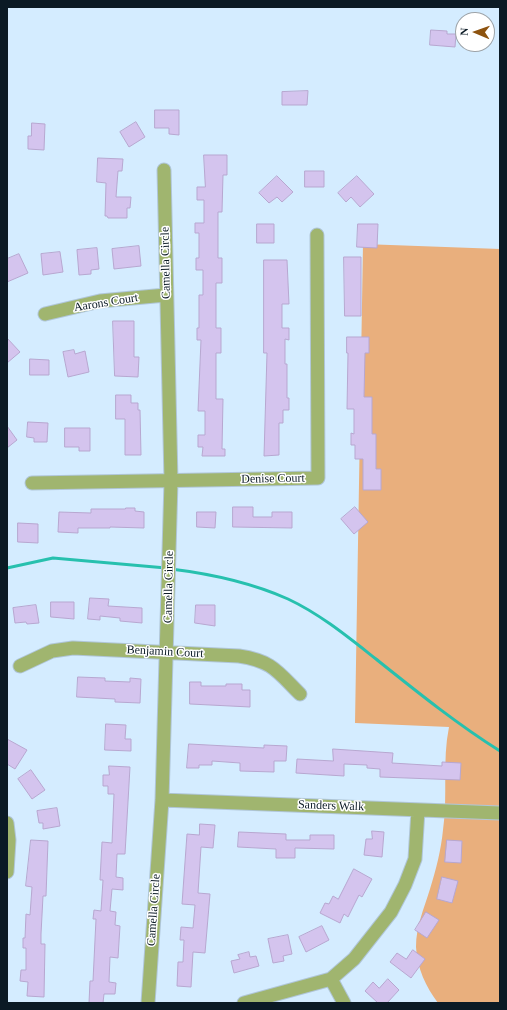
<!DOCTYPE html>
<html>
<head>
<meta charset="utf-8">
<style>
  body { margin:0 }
  #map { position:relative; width:507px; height:1010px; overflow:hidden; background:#d4ecff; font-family:Georgia,serif }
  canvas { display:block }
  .frame { position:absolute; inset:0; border:8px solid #0b1a25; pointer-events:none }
  .north { position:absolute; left:455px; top:12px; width:40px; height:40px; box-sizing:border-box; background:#fff; border:1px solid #9da3a8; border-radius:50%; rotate:272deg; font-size:11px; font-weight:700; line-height:16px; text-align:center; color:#0b1a25 }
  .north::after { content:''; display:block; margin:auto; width:14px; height:18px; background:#8d530f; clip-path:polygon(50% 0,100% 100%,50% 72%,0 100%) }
</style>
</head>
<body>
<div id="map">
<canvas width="507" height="1010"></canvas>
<div class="frame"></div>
<div class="north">N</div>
</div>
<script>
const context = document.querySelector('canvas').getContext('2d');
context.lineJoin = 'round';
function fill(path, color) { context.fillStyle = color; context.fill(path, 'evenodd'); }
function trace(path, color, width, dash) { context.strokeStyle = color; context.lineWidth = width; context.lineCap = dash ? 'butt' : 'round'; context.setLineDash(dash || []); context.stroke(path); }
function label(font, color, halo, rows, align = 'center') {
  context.font = font + ' Georgia,serif'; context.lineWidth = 3; context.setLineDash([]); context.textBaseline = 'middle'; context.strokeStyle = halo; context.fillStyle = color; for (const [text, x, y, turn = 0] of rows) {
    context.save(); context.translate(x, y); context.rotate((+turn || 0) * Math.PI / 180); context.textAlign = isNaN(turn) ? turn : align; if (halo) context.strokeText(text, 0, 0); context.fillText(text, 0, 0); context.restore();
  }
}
fill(new Path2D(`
  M363,244L500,249V1003H438C426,987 417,968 416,947C416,926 424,909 430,889C436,870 441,850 443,830C448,795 442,761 449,727L355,723Z`), '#e9af7d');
trace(new Path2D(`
  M7,568L53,558L166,568
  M171,569C212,574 250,582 288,599C320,614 348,637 376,659C416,691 457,724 500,751`), '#27c0ae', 3);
const building = new Path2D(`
  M431,30L447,31V34H456L455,47L430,45Z
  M308,91L307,105H282V92Z
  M155,110H179V135L169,134V128H155Z
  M136,122L145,137L129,147L120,132Z
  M32,123L45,124L44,150L28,149V136H31Z
  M204,155H227V175H223L222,212H218V258H222V283H216V328H221V353H216V399H223L222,449H225V456H202L203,447H198V435H205V411H198L201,340H197V328H199V295H203V270H196V258H199V233H195V223H204V200H197V187H205Z
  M98,158L123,159L122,171H118L116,197H131L130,208H127V218H108L107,216H105L106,183L97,182Z
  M305,171H324V187H305Z
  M277,176L293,192L282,202L277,197L269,203L259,193Z
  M357,176L374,194L360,207L351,197L346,202L338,193Z
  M257,224H274V243H257Z
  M358,224H378L377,248L357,247Z
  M139,246L141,266L114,269L112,249Z
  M97,248L99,269L91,270V274L79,275L77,250Z
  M60,252L63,272L43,275L41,254Z
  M19,254L28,273L7,282V259Z
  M344,257H361V316H345Z
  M264,260H287L289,304H282V328H289V340L285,339V364H287V398H289V410H283V423H279V455L264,456L267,353H264Z
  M113,321H134V357H139L138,377L115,376Z
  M347,337H369V353H365L364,397H372V434H376V469H381V490H363V459H355V445H351V433L354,434V409H347L348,353H347Z
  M7,338L20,352L7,363Z
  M74,350L75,354L85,351L89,372L68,377L63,352Z
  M30,359L49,360V375H30Z
  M116,395H131V403H138V410H140L141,455H125V419H116Z
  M28,422L48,423L47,442H34V438L27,437Z
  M7,426L17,440L7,448Z
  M65,428H90V451H79V447H65Z
  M233,507H253V517H272V512H292V528L233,527Z
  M355,507L368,522L354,534L341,519Z
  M126,508H135V511L144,512V528L110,527V528H78V533L58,532L59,512L91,513V509H125Z
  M197,512H216L215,528L197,527Z
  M18,523L38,524V543L18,542Z
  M90,598L109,599L108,606L142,608V623L120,621V618L100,616V620L88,619Z
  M51,602H74V619L51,617Z
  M36,605L39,623L27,624L26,622L15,623L13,608Z
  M196,605H215V626L195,623Z
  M78,677L105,678V681L130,682V678L141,679L140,703L115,702V699L77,697Z
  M190,682H201V686H226V684H242V690H250V707L190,704Z
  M106,724L126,725L125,739H131V751L105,750Z
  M7,739L27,750L15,769L7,764Z
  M189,744L264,748V745L287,746L286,761H274V772L240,771V763L212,761V765H199V768H187Z
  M333,749L393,753L392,763L442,766V762L461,763L460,780L380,777V769L367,768V765L344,764V776L296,773L297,759L333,761Z
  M109,766L130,767L125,854H117L116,877L123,878V890L112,889L110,911L116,912L115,925L120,926L118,958L110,957L109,982L116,983L115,994H104L103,1003H89L90,981H93L96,919H93L94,910L101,911L103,880H100L102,842L112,843L114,794H108V786H103V775H109Z
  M31,770L45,790L32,799L18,779Z
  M57,808L60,826L43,829V823H39L37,811Z
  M200,824L215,825L213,848L201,847L198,893L210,894L205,953L193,952L191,987L177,986L178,962H183L184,940H180L181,927L193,928L195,905L182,904L187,834L199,835Z
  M372,831L384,832L382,857L364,855L366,839H372Z
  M239,832L286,834V840H310V835H334V849L295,848V858H276V849L238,847Z
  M31,840L48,841L46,896H43L41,934V944H45L44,997L27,996L28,982L20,981L21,970H26V948H23V938H25L26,914L30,915L32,887L26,886Z
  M447,840L462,841L461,863L445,862Z
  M354,869L372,879L362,897L359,895L348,917L344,914L340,923L320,913L325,903L329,904L333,896L338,899Z
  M442,877L458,881L452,903L437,899Z
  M426,912L439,920L427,938L415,930Z
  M322,926L329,940L306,952L299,937Z
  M288,935L292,954L283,956L284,961L273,963L268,939Z
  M413,950L425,959L411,978L390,962L397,953L406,959Z
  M249,952L250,957L256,956L259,966L234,973L231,961L240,959L238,955Z
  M388,979L399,990L387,1003H378L365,991L373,982L379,988Z`);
fill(building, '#d4c4ee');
trace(building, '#b7a7d0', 1);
const minor = new Path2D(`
  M45,314L100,301L166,295
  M32,483L318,478L317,235
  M20,666L52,651L73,648L239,656C272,661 277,671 300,694
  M162,800L500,813
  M7,823L9,840L7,872
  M331,979L344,1003
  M148,1003L162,800L171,481L164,170
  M244,1003L331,979L354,959L391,912L405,885L415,859L418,810`);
trace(minor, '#b0c6d8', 15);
trace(minor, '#a0b56f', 13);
label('12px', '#0b1a25', '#fff', [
  ["Camella Circle",166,263,-91],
  ["Aarons Court",106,303,-9],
  ["Denise Court",273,479,-1],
  ["Camella Circle",169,587,-89],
  ["Benjamin Court",165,652,3],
  ["Sanders Walk",331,806,2],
  ["Camella Circle",154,910,-86]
]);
</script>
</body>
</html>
